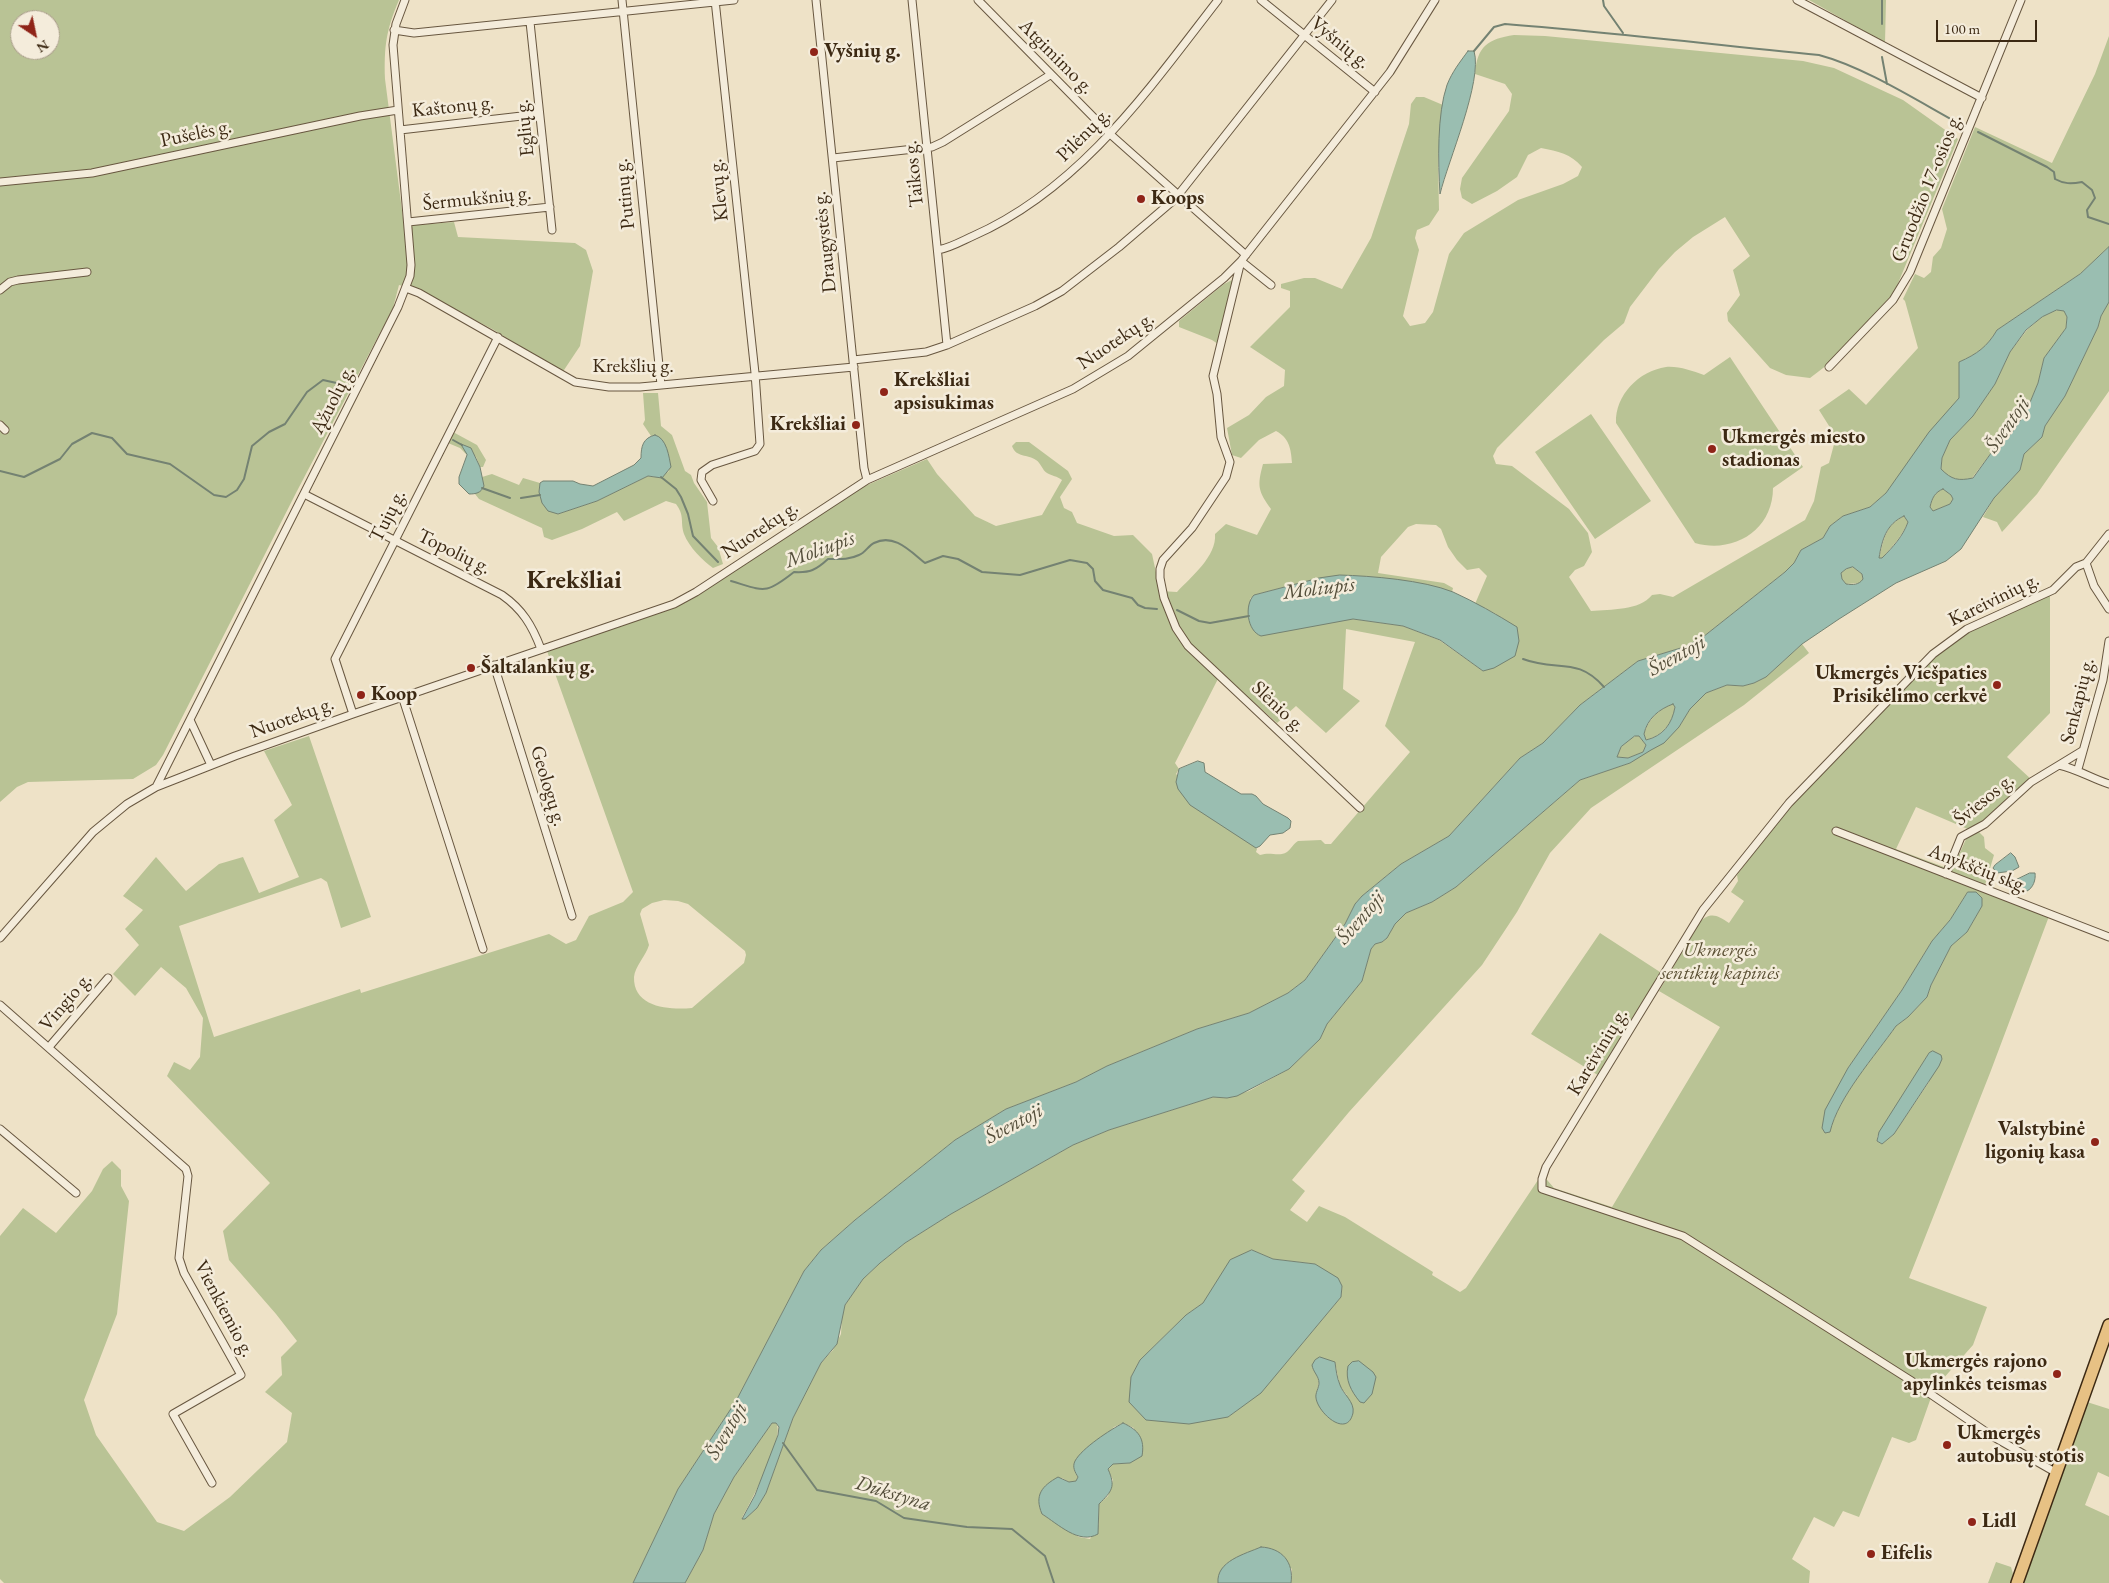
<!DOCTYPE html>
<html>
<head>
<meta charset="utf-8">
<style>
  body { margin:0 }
  #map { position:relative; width:2109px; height:1583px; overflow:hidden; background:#eee2c7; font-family:"EB Garamond",serif }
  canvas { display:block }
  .north { position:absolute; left:10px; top:10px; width:50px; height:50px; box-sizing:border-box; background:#f4ecdb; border:1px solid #aa9e8b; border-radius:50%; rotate:146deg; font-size:14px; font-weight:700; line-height:20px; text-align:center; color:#3c2913 }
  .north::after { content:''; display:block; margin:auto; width:18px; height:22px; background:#8f2418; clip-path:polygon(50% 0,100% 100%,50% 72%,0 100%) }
  .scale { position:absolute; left:1936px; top:20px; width:101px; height:22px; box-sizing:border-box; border:2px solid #3c2913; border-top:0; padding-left:6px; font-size:15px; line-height:18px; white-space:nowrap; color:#3c2913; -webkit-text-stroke:4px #f4ecdb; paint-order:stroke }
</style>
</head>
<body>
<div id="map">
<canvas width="2109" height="1583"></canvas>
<div class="north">N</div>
<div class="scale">100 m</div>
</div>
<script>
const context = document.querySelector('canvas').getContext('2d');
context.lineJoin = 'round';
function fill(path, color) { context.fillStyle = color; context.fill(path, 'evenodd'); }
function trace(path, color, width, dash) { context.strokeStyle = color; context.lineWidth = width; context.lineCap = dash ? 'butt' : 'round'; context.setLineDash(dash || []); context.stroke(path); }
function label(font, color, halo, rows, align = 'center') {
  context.font = font + ' "EB Garamond",serif'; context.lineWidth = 5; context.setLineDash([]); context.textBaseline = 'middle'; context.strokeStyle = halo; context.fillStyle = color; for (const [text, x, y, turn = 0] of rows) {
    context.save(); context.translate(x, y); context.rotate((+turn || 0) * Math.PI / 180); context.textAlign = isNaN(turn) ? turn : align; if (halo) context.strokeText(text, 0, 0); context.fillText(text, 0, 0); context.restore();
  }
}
fill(new Path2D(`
  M0,0H399C386,30 384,47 385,79L404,226L454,222L458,237L575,243L586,250L593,271L580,346L562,373L494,330L416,289L399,285L393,308L297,491L163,755L156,765L133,779L28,782L17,787L0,802ZM20,20H50V50H20Z
  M1809,0H1886L1885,43Z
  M1514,35L1545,36L1803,61L1834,68L1903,100L1958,139L1894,293L1827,365L1810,378L1786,375L1770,368L1728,321L1727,313L1740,295L1733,270L1750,256L1725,217L1693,237L1675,252L1659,269L1630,307L1624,323L1604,340L1497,448L1493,456L1496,464L1512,466L1569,509L1588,533L1592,552L1584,566L1575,570L1569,577L1591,611C1611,609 1639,611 1652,595L1660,594L1673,597L1805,520L1814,501L1821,467L1829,463L1836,437L1819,410L1849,389L1866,405L1918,348L1905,301L1903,299L1915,274L1924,278L1931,272L1933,257L1941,248L1947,229L1942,209L1975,127L2052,163L2095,74L2109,36V247L2080,274L1997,330C1987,347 1977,354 1959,362V398L1886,493L1870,507L1843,516L1830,526L1823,538L1801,550L1794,563L1785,572L1703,637L1684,647L1638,661L1580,705L1543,743L1520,758L1449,836L1401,864L1362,896L1355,904L1345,924L1305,980L1288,993L1249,1013L1197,1029L1107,1066L1076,1082L1006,1109L955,1140L855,1220L821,1250L804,1271L736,1401L678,1489L633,1583H4L0,1579V1236L23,1208L56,1233L92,1191L103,1169L112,1161L121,1170V1186L129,1201L117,1314L84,1400L96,1435L157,1522L184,1531L230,1497L287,1442L292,1413L265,1392L282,1375L281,1357L297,1341L276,1314L229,1260L223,1231L270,1183L167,1076L174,1062L190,1070L200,1057L203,1018L186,988L161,967L135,996L113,974L139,945L125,929L143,910L123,896L156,857L186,891L219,864L243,857L259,893L299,877L274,820L292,805L264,751L309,736L371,917L341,928L327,882L321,878L179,926L214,1037L360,989L361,993L549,934L566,944L576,940L589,916L623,902L633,892L547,651L687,601L849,495L865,486L927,459L937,474L975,516L996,526L1042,515L1062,480C1057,476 1052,476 1047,473C1042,470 1041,463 1036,460C1028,454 1016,458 1012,446L1016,442H1029L1068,471L1072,479L1060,497L1064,508L1072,512L1077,523L1114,536L1133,535L1152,554L1160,591L1177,592C1191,577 1217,556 1215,534L1226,524L1257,535L1271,509C1258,491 1257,486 1263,464L1292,463C1291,448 1289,438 1276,431L1259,440L1241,458L1232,455L1227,428L1249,415L1266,397L1284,386L1285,370L1250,347L1290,307V291L1281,288V284L1304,278H1315L1342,289L1371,238L1409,124L1411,104L1416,97H1424L1443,105L1438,158L1439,210L1429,225L1417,230L1415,238L1419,250L1403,316L1410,326L1425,323L1433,312L1449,254L1464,233L1518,200L1563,184L1578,176L1582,167C1571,154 1558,151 1541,148L1528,155L1517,177L1497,191L1472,204L1462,198L1460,189L1462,178L1509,111L1512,94L1505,84L1475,74C1477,46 1488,39 1514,35ZM1416,524L1436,525L1441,529L1448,547L1457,560L1467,570L1479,568L1487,576L1475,604L1496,614L1483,671L1439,640L1403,626L1353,619L1250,599L1254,595L1319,578L1412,583L1452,592L1453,588L1444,583L1378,573L1381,557L1408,527ZM1346,629L1415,642L1385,726L1410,752L1331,844H1325L1321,840L1298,841C1292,844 1290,853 1282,854C1274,855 1269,852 1260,855L1256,852L1257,849L1176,774L1179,769L1175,763L1221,673L1277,723L1296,706L1326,733L1360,701L1343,689ZM664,900L678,901L688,904L745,951L746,955L744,963L692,1008C670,1010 633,1008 634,977C635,966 646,956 649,945L640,914L642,909L652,903Z
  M1232,280L1234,282L1218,344L1212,340L1179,327V321L1224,284Z
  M2109,302V391L2037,494L2002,532L1997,522L1983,517L1994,498L2020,470L2024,454L2042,437L2045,426L2065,396L2098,327L2101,316Z
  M2057,310H2064L2067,317L2066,328L2044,358L2038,383L2026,412L2011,434L1994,449L1972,478C1958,481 1952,480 1941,470L1942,458L1950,440L1973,416L1995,384L2010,352L2027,330L2042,317Z
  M1730,357L1803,467L1773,488C1773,530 1734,554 1695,543L1616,423C1615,395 1639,371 1666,367C1679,366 1692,371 1704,375Z
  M643,393H658L661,426L672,435L685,471L691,475L694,483L707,502L711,538L718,547L723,564L713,568C703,561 689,547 684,534C680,522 685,516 676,504L666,501L624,521L617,512L582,529L552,540L544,537L542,528L479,499L475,494L483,489L482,477L492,474L519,485L523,478L540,483L539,492L558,514L597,501L648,476C656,479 663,475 669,471L655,435L651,436L643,424L645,420Z
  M1591,414L1651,501L1595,539L1535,452Z
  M453,432L477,445L486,460L483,467H480L476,457L466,450L467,455L460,448L448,443Z
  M1943,489L1951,495L1953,499L1950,504L1933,511L1930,507C1932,498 1935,492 1943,489Z
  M1904,516L1908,522C1902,536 1892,547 1882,558H1879C1884,540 1885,525 1904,516Z
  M1853,567L1862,574L1863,579L1861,583L1846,584L1842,579L1841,573L1846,569Z
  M2050,595V713L2007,757L2032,780L1983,823L1970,830L1916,807L1896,849L1952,870L1967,837L1978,831L1984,837L1985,848L1994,855L1985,885L2051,911L1990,1073L1909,1278L1987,1307L1973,1345L1934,1389L1916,1440L1909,1443L1892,1437L1859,1517L1843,1511L1834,1527L1814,1517L1792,1559L1810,1571L1809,1583H1291L1292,1569L1261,1547L1226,1564L1218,1583H685L703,1550L714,1514L734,1477L772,1423H776C786,1437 750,1503 742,1518L745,1519L757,1508L766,1493L793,1418L821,1363L833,1350L841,1334L842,1316L845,1305L863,1279L880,1263L905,1243L951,1214L1073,1145L1109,1130L1213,1097L1227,1098L1249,1091L1289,1069L1320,1039L1327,1024L1362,981L1371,949L1375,944L1382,942L1387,938L1395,924L1406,913L1432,902L1456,887L1580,780L1630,763L1679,727L1690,709L1706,693L1727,685L1743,686L1754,683L1766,677L1802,644L1809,653L1744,705L1591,808L1550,853L1517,912L1482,965L1349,1112L1292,1180L1305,1191L1290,1210L1307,1222L1319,1206L1345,1217L1433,1272L1432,1275L1460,1292L1466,1288L1542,1174L1554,1188L1612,1207L1720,1027L1659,991L1700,922C1711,911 1718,916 1729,923L1744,901L1731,892L1738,881L1737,875L1768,834L1805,790L1931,659L1968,631ZM1968,892L1982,906L1967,932L1951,946L1931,985L1927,997L1908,1017L1896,1026C1875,1056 1838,1097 1830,1132L1842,1082L1848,1068L1902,990L1932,941L1950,920ZM1929,1053V1082L1894,1134L1882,1144L1877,1141V1137ZM1252,1250L1273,1259L1315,1264L1342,1286L1341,1297L1261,1392L1228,1417L1131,1377L1140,1360L1186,1315L1203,1303ZM1335,1362L1340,1387L1347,1395L1316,1399L1319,1381L1317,1376ZM1123,1423L1134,1428L1130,1463L1113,1464L1108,1470L1113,1480L1108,1496L1099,1504V1524L1090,1539L1079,1537L1042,1514L1062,1478L1069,1482H1076L1078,1477L1075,1472L1114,1427Z
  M1673,703L1675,707C1672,724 1663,735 1646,740L1644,734C1648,719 1659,710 1673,703Z
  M1635,736H1639L1646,745L1643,752L1628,758L1617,757L1621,747Z
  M1600,933L1660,972L1655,989L1601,1077L1531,1034Z
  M2087,1402L2109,1409V1477L2098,1472L2085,1505L2109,1516V1583H2021Z
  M1996,1562L2011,1567L2013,1574L2010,1583H1988Z`), '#b9c395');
const water = new Path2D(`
  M1468,51H1474C1483,81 1448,161 1440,194C1438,162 1437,114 1447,85C1452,72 1460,62 1468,51Z
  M2109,247V302L2101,316L2098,327L2065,396L2045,426L2042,437L2024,454L2020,470L1994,498L1961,549L1946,561L1896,583L1839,619L1802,644L1766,677L1754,683L1743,686L1727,685L1706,693L1690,709L1679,727L1664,743L1651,750L1630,763L1580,780L1456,887L1432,902L1406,913L1395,924L1387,938L1382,942L1375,944L1371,949L1362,981L1327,1024L1320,1039L1289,1069L1237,1096L1227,1098L1213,1097L1109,1130L1073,1145L951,1214L905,1243L880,1263L863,1279L845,1305L837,1344L821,1363L793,1418L766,1493L757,1508L745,1519H742L755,1495L778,1435L779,1427L776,1423H772L734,1477L714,1514L703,1550L685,1583H633L678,1489L736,1401L804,1271L821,1250L855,1220L955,1140L1006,1109L1076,1082L1107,1066L1197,1029L1249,1013L1288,993L1305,980L1345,924L1355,904L1362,896L1401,864L1449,836L1520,758L1543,743L1580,705L1638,661L1684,647L1703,637L1785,572L1794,563L1801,550L1823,538L1830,526L1843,516L1870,507L1886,493L1929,432L1959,398V362C1977,354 1987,347 1997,330L2080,274ZM2057,310L2064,311L2067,317L2066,328L2044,358L2038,383L2026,412L2011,434L1994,449L1973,478C1958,481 1952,480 1941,469L1942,458L1950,440L1973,416L1995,384L2010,352L2026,330L2042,317ZM1943,489L1951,495L1953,499L1950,504L1933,511L1930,507C1932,498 1935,492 1943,489ZM1904,516L1908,522C1903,536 1893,547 1882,558H1879C1882,540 1886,524 1904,516ZM1853,567L1862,574L1863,579C1859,585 1853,585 1846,584L1842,579L1841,573L1846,569ZM1673,704L1675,707C1672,724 1663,736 1646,740L1644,734C1647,719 1659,709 1673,704ZM1635,736H1639L1646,745L1643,752L1628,758L1617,757L1621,747Z
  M655,435C667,438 669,457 671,467L662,478L648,476L597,501L558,514L548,511L542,503L539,492L540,483L543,481H573L580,484L593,486L634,465L641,458C641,446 643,438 655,435Z
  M461,444L471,448L480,467L484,486C481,493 476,494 469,494L459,484V477L467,455Z
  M1340,575C1372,576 1423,580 1453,592C1475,602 1496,614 1517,627L1519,641L1515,656L1494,668L1483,671L1440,640L1403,626L1353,619L1261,636C1247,631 1244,605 1254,595L1319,578Z
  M1198,761L1204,763L1205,772L1241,794H1252L1256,796L1263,804L1288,818L1291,821L1290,828L1283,833L1270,835L1260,846L1256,848L1190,805L1178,789L1176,782L1179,769Z
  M2011,853L2015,857L2019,867L2012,871L1997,873L1993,868L1995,865Z
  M2030,873H2035C2036,880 2033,888 2027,891L2014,884V881Z
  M1968,892H1976L1982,898V906L1967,932L1951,946L1931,985L1927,997L1908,1017L1896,1026C1875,1056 1838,1097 1830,1132L1825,1133L1822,1128L1825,1110L1848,1068L1902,990L1932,941L1950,920Z
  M1933,1051L1941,1055L1942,1059L1939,1066L1894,1134L1882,1144L1877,1141L1879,1132L1929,1053Z
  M1252,1250L1273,1259L1315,1264L1338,1278L1342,1286L1341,1297L1261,1393L1228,1417L1189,1424L1146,1420L1129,1402L1131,1377L1140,1360L1186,1315L1203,1303L1230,1260Z
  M1320,1357L1335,1362C1336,1370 1337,1378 1340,1385C1343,1394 1355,1402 1353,1413C1347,1439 1318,1413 1316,1398C1315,1393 1319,1388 1319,1383C1319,1376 1313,1372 1312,1365L1315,1360Z
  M1359,1361L1373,1372L1376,1377L1372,1394L1364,1403L1360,1402C1351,1391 1345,1380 1348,1366L1352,1362Z
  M1123,1423C1139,1430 1145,1439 1142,1456L1130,1463L1113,1464L1108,1469C1116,1487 1112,1491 1099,1504L1098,1534C1079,1545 1058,1524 1042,1514C1034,1495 1042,1486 1058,1477L1069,1482L1076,1481L1078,1477C1075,1472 1072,1467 1075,1461C1082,1448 1110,1430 1123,1423Z
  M1261,1547C1282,1548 1294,1562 1291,1583H1218C1216,1561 1245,1554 1261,1547Z`);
fill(water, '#9abeb1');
trace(water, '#748272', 1);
trace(new Path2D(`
  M1603,0L1604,6L1623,33
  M1882,0V24
  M1474,51L1494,27L1505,24C1610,32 1714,45 1819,55C1864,67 1916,100 1958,123
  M1882,57L1887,84
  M1978,132L2047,167L2054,172L2055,179C2064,184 2071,184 2082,182L2092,190L2095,198L2087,210L2088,217L2109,224
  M453,440L462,445
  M0,471L24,477L60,459L72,444L92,433L112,438L127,454L170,464L214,495L226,497L237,490L244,479L252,446L269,432L285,424L307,392L323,380L341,384
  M661,477L676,489L681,497L688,514L693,536L718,562
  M482,488L510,498
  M521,498L540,495
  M731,581C765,591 765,595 794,572C810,573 816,570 828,559C838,559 849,560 859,555C865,553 868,546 874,543C894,533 910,551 925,563L943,556L958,559L982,572L1020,575L1070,560L1087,563L1093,569L1095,581L1103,590L1132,598L1138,605L1145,608L1157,609
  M1177,610L1199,621L1210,623L1249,616
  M1523,659C1557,672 1577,656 1604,687
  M783,1443L817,1490L876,1501L904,1518L967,1527L1012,1529L1045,1556L1054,1583`), '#748272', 2);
const minor = new Path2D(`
  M622,0L661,385
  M816,0L864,468L867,480
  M912,0L947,345
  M978,0L1110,134L1246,255
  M1261,0L1375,92
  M1797,0L1982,98
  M530,22L552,230
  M394,30L414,33L734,0
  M400,130L539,114
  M833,158L932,147L943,142L1050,75
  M0,182L92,173L360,116L398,110
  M408,222L550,207
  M938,250C950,248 962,241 973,236C1080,189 1149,89 1218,0
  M1271,285L1241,261L1213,376L1217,394L1221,437L1230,462L1226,477L1192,528L1163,560L1160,569V578L1164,598L1176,628L1188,646L1360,808
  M406,288L419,293L575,382L609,387H640L854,367
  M0,290L10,282L18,280L87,272
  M853,360L926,352L947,345L1035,306L1062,291L1119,247L1175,199L1332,0
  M1829,367L1893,300L1910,272L2021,0
  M0,425L5,430
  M304,494L502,595C522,609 532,625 541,649
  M713,501L701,480L702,472L712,465L755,451L760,444L755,373L715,0
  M2086,563L2094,586L2109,609
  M494,665L572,916
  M402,696L483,949
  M353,714L335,659L498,337
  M190,720L211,765
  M2059,765L2082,751
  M2078,769L2103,680L2109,641
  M156,787L398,307L410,276L411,265L393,45L396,24L405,0
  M1836,831L2109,937
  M1946,874L1961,837L1985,824L2031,782L2059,765C2077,769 2091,778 2109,784
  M0,938L93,832L127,804L156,787L235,756L353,714L674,604L696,592L867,480L1073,389L1128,356L1224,278L1241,261L1390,72L1435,0
  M0,1005L186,1169L188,1176L179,1258L184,1273L241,1375L173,1414L212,1483
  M49,1047L108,978
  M0,1129L76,1193
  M2055,1472L1992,1436L1910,1380L1683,1236L1542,1189V1179L1546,1167L1703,910L1789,803L1933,654L1967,629L2053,590L2076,567L2086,563L2109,534`);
const primary = new Path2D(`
  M2017,1583L2109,1325`);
trace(minor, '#685740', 9);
trace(primary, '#3c2913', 14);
trace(minor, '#f4ecdb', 7);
trace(primary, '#e7c184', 11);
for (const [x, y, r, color] of [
  [814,52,5,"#8f2418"],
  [1141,199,5,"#8f2418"],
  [884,392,5,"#8f2418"],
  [856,425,5,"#8f2418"],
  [1712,449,5,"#8f2418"],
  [471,668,5,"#8f2418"],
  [1997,685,5,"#8f2418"],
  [361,695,5,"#8f2418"],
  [2095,1142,5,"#8f2418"],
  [2057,1374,5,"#8f2418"],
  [1947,1445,5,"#8f2418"],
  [1972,1522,5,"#8f2418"],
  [1871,1554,5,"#8f2418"]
]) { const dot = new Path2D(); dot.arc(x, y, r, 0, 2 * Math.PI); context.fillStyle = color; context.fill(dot); trace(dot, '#f4ecdb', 2); }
label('20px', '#3c2913', '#f4ecdb', [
  ["Vyšnių g.",1340,43,39],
  ["Atgimimo g.",1056,57,45],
  ["Kaštonų g.",453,107,-6],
  ["Eglių g.",525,128,-96],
  ["Pušelės g.",196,134,-12],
  ["Pilėnų g.",1084,135,-45],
  ["Taikos g.",914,174,-96],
  ["Gruodžio 17-osios g.",1927,188,-68],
  ["Klevų g.",719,190,-96],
  ["Putinų g.",625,194,-96],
  ["Šermukšnių g.",477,199,-6],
  ["Draugystės g.",825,242,-96],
  ["Nuotekų g.",1116,341,-34],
  ["Krekšlių g.",633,367],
  ["Ąžuolų g.",333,400,-63],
  ["Tujų g.",388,516,-63],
  ["Nuotekų g.",760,530,-34],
  ["Topolių g.",454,552,26],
  ["Kareivinių g.",1994,600,-26],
  ["Senkapių g.",2078,701,-76],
  ["Slėnio g.",1278,707,43],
  ["Nuotekų g.",292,718,-20],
  ["Geologų g.",548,786,73],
  ["Šviesos g.",1984,800,-39],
  ["Anykščių skg.",1978,869,21],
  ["Vingio g.",66,1002,-50],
  ["Kareivinių g.",1598,1052,-59],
  ["Vienkiemio g.",224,1309,62]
]);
label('bold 20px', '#3c2913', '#f4ecdb', [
  ["Vyšnių g.",824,52],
  ["Koops",1151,199],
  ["Krekšliai",894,381],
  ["apsisukimas",894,404],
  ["Krekšliai",846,425,"right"],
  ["Ukmergės miesto",1722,438],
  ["stadionas",1722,461],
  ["Šaltalankių g.",481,668],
  ["Ukmergės Viešpaties",1987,674,"right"],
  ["Prisikėlimo cerkvė",1987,697,"right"],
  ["Koop",371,695],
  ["Valstybinė",2085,1130,"right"],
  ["ligonių kasa",2085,1153,"right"],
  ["Ukmergės rajono",2047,1362,"right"],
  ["apylinkės teismas",2047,1385,"right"],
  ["Ukmergės",1957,1434],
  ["autobusų stotis",1957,1457],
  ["Lidl",1982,1522],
  ["Eifelis",1881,1554]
], 'left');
label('italic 20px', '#5b5034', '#f4ecdb', [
  ["Ukmergės",1720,951],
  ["sentikių kapinės",1720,974]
]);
label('italic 21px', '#544e3a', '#f4ecdb', [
  ["Šventoji",2008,425,-55],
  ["Moliupis",820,550,-20],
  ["Moliupis",1319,589,-7],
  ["Šventoji",1677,656,-29],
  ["Šventoji",1361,918,-49],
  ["Šventoji",1014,1124,-28],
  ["Šventoji",727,1431,-60],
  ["Dūkstyna",893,1494,17]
]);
label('bold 25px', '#3c2913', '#f4ecdb', [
  ["Krekšliai",574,581]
]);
</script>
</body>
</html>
